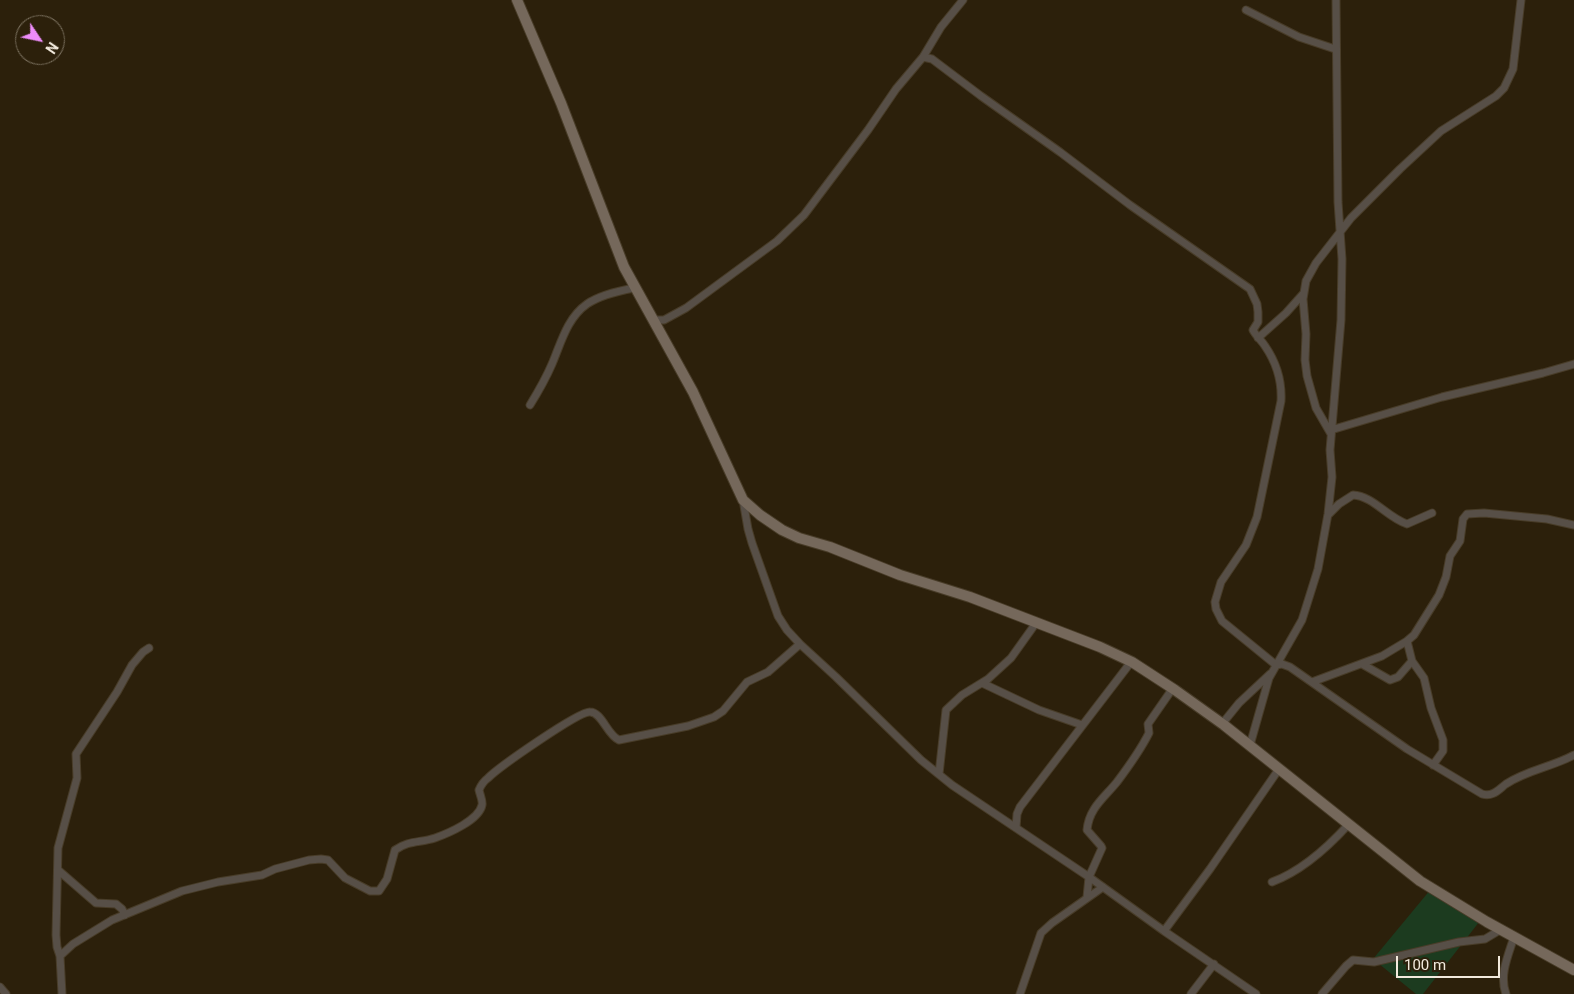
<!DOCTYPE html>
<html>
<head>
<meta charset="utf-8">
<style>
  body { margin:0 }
  #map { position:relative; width:1574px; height:994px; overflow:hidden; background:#2c200b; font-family:Roboto,sans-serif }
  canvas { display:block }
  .north { position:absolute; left:15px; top:15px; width:50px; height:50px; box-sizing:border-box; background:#2c200b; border:1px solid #7b715f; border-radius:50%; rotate:124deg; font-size:14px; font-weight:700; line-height:20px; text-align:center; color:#f2eadd }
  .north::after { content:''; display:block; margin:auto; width:18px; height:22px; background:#ed8cf9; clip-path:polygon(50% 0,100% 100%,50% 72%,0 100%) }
  .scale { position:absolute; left:1396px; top:956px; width:104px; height:22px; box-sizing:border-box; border:2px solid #f2eadd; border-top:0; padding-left:6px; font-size:15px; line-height:18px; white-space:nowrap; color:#f2eadd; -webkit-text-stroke:4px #2c200b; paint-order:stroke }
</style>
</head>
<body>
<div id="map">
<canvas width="1574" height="994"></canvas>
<div class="north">N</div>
<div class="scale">100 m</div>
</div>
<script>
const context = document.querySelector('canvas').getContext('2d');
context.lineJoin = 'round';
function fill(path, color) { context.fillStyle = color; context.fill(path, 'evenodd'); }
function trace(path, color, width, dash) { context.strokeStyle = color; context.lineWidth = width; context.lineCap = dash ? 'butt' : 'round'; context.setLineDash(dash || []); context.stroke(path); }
fill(new Path2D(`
  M1431,889L1483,917L1423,994H1416L1373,959Z`), '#1c3b1f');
const street = new Path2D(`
  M1246,10L1299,37L1335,49
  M923,57L941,27L963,0
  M654,320H664L686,308L777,241L804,215L868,130L896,89L923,57L932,59L981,96L1060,152L1130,205L1250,289L1257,304L1258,312V322L1253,330C1256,336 1262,341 1265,346C1276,362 1282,382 1281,401L1257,517L1246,545L1221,582L1215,602L1216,609L1222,621L1276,665L1282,664L1290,667L1407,749L1482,794C1493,797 1498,790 1506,784C1527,770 1552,767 1574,755
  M1258,338L1286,313L1303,294
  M530,405C538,392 546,378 552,364C561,343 567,318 587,304C600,295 618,291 634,288
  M1331,430L1442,397L1543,373L1574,364
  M1331,434L1316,408L1307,376L1305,360L1306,334L1303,299L1306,281L1316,263L1351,218L1400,169L1441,131L1496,96L1504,88L1513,69L1521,0
  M743,500L748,529L752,543L778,616L787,630L800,644L836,677L921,760L952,785L1089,877L1164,931L1256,994
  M1329,514L1339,504L1353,495C1373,496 1388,518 1407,524L1432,513
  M1407,641L1412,661L1424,678L1431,708L1443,740V751L1433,765
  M1362,664L1390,680L1398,677L1412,661
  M1312,682L1382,656L1407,641L1414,635L1439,595L1446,577L1450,556L1460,541L1463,519L1467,514L1484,513L1547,519L1574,525
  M982,683L1039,710L1082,725
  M1222,724L1239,703L1270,674
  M1250,745L1269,678L1302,620L1318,569L1328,514L1332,477L1330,450L1341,320L1342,259L1338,202L1336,0
  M939,774L946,710L962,695L988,679L1011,658L1036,623
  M1016,828L1017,814L1020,807L1131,662
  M58,870L96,903L116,904L122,909L125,915
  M1272,882C1302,871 1327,848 1348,825
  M1087,897L1089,877L1102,848L1101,846L1087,830C1089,808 1104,798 1117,782C1129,766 1140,751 1149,733L1148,724L1173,688
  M1164,931L1210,869L1279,769
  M60,956L73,944L112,920L182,891L218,882L262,875L275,869L309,860L321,859L328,860L345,878L370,891H379L387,879L395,850C409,840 420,843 435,838C449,833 479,820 482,805C483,801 480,795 479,790C481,785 484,781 488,778C499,767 579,711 590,712C602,712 607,735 619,740L688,726L714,717L723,711L747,682L768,672L800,644
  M0,987L6,994
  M62,994L60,956L57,947L56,935L58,848L77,778L76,754L117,692L132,665L143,652L149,648
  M1020,994L1041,933L1052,923L1103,887
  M1191,994L1214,964
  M1322,994L1346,966L1353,960L1374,962L1459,942L1485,939L1500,930
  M1506,994C1499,975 1508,956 1514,937`);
const secondary = new Path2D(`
  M517,0L561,103L624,267L693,392L743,500L760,515L782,530L799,538L830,547L900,575L970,597L1100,647L1132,662L1175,690L1224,725L1420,881L1487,922L1574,970`);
trace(street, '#483c28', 9);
trace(secondary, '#483c28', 12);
trace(street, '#574f47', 7);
trace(secondary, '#75685b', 10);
</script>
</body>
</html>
